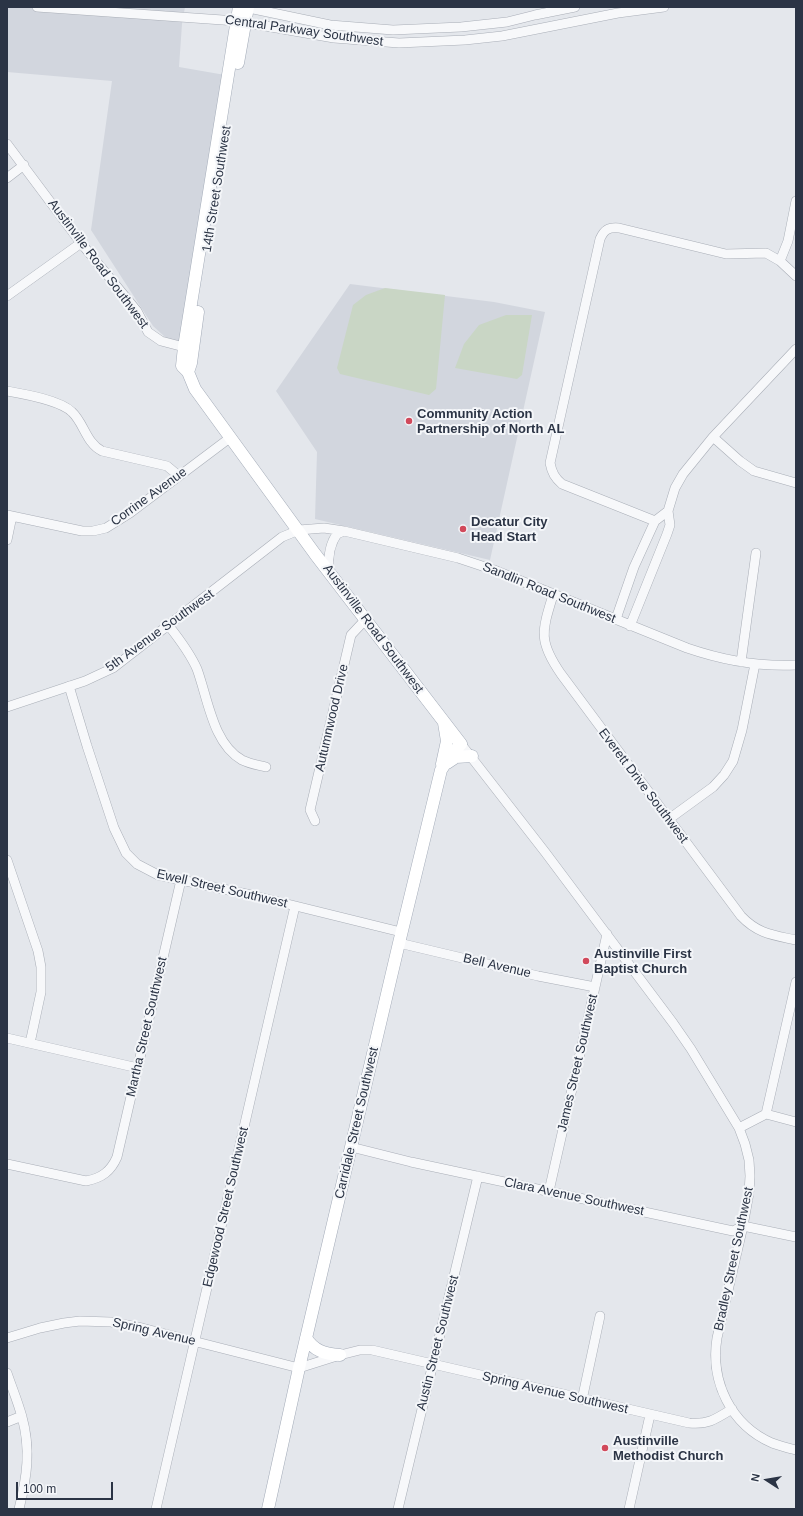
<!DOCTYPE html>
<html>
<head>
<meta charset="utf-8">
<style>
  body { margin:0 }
  #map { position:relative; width:803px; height:1516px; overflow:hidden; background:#e4e7ec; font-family:Arial,sans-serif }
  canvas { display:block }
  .frame { position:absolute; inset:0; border:8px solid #2b3445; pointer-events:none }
  .north { position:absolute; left:747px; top:1460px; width:40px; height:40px; -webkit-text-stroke:3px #f4f6f9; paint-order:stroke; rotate:282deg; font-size:11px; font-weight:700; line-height:16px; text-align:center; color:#2b3445 }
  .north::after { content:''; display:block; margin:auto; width:14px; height:18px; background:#2b3445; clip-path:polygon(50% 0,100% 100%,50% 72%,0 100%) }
  .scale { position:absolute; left:16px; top:1482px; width:97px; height:18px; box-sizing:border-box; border:2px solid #2b3445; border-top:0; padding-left:5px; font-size:12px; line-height:14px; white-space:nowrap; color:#2b3445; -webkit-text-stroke:3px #f4f6f9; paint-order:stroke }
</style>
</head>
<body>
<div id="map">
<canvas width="803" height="1516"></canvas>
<div class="frame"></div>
<div class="north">N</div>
<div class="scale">100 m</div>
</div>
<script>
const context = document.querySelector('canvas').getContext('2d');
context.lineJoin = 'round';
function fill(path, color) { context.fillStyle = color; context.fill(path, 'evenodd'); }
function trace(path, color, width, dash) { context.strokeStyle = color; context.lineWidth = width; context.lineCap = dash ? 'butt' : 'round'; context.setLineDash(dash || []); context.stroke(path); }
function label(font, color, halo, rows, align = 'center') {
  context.font = font + ' Arial,sans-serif'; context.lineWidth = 4; context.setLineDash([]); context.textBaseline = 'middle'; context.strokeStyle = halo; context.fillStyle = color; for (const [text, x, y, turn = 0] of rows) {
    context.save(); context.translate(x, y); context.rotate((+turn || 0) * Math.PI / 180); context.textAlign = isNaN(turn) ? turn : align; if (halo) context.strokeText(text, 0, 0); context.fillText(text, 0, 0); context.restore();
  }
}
fill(new Path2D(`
  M7,7H185L182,24L179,67L225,75L182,337L175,346L153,326L91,230L112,81L7,72Z
  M350,284L494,302L545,312L490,560L315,519L317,452L276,391Z`), '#d2d6de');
fill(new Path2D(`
  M385,288L445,295L436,389L429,395L340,374L337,368L353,305L366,295Z
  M506,315H532L522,375L517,379L455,368L464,344L479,325Z`), '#c9d6c5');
const minor = new Path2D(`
  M37,7L237,21L334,38L399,43L465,40L502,36L618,13L664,7
  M244,7L330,25L393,30L461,27L507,22L535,15L575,7
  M7,144L81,243L137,311L148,332L161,341L184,347
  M7,178L24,165
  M780,261L788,241L796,201
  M7,296L81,243
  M7,391C24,394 60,400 72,412C84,423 86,443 102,451L167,466L179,476
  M713,437L740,461L754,471L796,483
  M7,515L82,531H93L106,528L130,513L231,437
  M655,521L562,484C555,478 552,473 550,463L600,239C604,230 608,227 619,228L726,254L766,253L780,261L796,276
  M7,540L12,516
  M329,570C328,557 329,545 337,534L344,531
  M553,595C542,631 538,641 561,674L741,916C758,934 773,935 796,940
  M616,620L618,613L634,567L655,521L668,511
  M169,626C180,640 190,653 197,669C208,699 213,744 242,760C250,764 258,765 266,767
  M630,626L667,534L670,525L668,511L675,488L683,474L713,437L796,349
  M741,662L756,553
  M69,686L87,746L114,828L126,853L137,864L158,875L251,895L401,932
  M7,707L85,681L113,668L282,537L299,530L324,528L344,531L458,558L494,570L687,648C722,660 758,667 796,665
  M461,744L545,852L673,1023L691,1049L739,1128L745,1144L749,1160L750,1176L749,1193L743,1226L717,1338C710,1382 731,1425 772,1443C780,1446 788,1448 796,1450
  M669,819L713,787L724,775L733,761L742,730L755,664
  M315,821L310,810L351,635L366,619
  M7,860L38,951L41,967V992L30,1043
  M399,943L538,976L595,987
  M7,1038L138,1068
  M766,1114L796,1122
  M739,1128L766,1114L796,982
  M351,1147L411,1162L733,1231L743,1226L796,1237
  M7,1164L86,1181C102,1178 111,1171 117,1157L181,880
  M549,1191L607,934
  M7,1338L40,1328L64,1323L80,1321L111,1322L142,1328L299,1368L340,1355L360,1350H372L689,1423C708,1425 716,1419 732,1409
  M7,1373C12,1388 18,1402 22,1417C31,1449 27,1477 19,1509
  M582,1400L600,1316
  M7,1422L22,1416
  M156,1509L295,906
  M398,1509L478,1176
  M629,1509L650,1415`);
const major = new Path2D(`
  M239,7L184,347L182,366L188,372L195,389L315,554L461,744L451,755L441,770L399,943L299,1368L268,1509
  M238,63L248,7
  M188,372L191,363L198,312
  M447,763L456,757L472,756
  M442,764L447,741L444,723
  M306,1338C314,1351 325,1354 340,1355`);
trace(minor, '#a9aeb7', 10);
trace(major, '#a3abb8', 13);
trace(minor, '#f7f8fa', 9);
trace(major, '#fff', 12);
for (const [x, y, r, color] of [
  [409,421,4,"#d1495b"],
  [463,529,4,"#d1495b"],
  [586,961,4,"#d1495b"],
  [605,1448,4,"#d1495b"]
]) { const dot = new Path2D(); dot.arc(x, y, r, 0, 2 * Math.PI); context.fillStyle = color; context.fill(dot); trace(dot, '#f4f6f9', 1.5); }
label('13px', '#2b3445', '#f4f6f9', [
  ["Central Parkway Southwest",304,31,8],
  ["14th Street Southwest",217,189,-81],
  ["Austinville Road Southwest",98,264,53],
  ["Corrine Avenue",149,497,-36],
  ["Sandlin Road Southwest",549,593,22],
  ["Austinville Road Southwest",373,629,53],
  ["5th Avenue Southwest",160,631,-36],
  ["Autumnwood Drive",332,718,-77],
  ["Everett Drive Southwest",643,786,53],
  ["Ewell Street Southwest",222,889,13],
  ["Bell Avenue",497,966,13],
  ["Martha Street Southwest",147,1027,-77],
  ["James Street Southwest",578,1063,-77],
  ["Carridale Street Southwest",357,1123,-77],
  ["Clara Avenue Southwest",574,1197,12],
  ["Edgewood Street Southwest",226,1207,-77],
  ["Bradley Street Southwest",734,1259,-78],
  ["Spring Avenue",154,1332,13],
  ["Austin Street Southwest",438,1343,-76],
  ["Spring Avenue Southwest",555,1393,13]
]);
label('bold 13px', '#2b3445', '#f4f6f9', [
  ["Community Action",417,414],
  ["Partnership of North AL",417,429],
  ["Decatur City",471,522],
  ["Head Start",471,537],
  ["Austinville First",594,954],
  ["Baptist Church",594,969],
  ["Austinville",613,1441],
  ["Methodist Church",613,1456]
], 'left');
</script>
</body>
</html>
